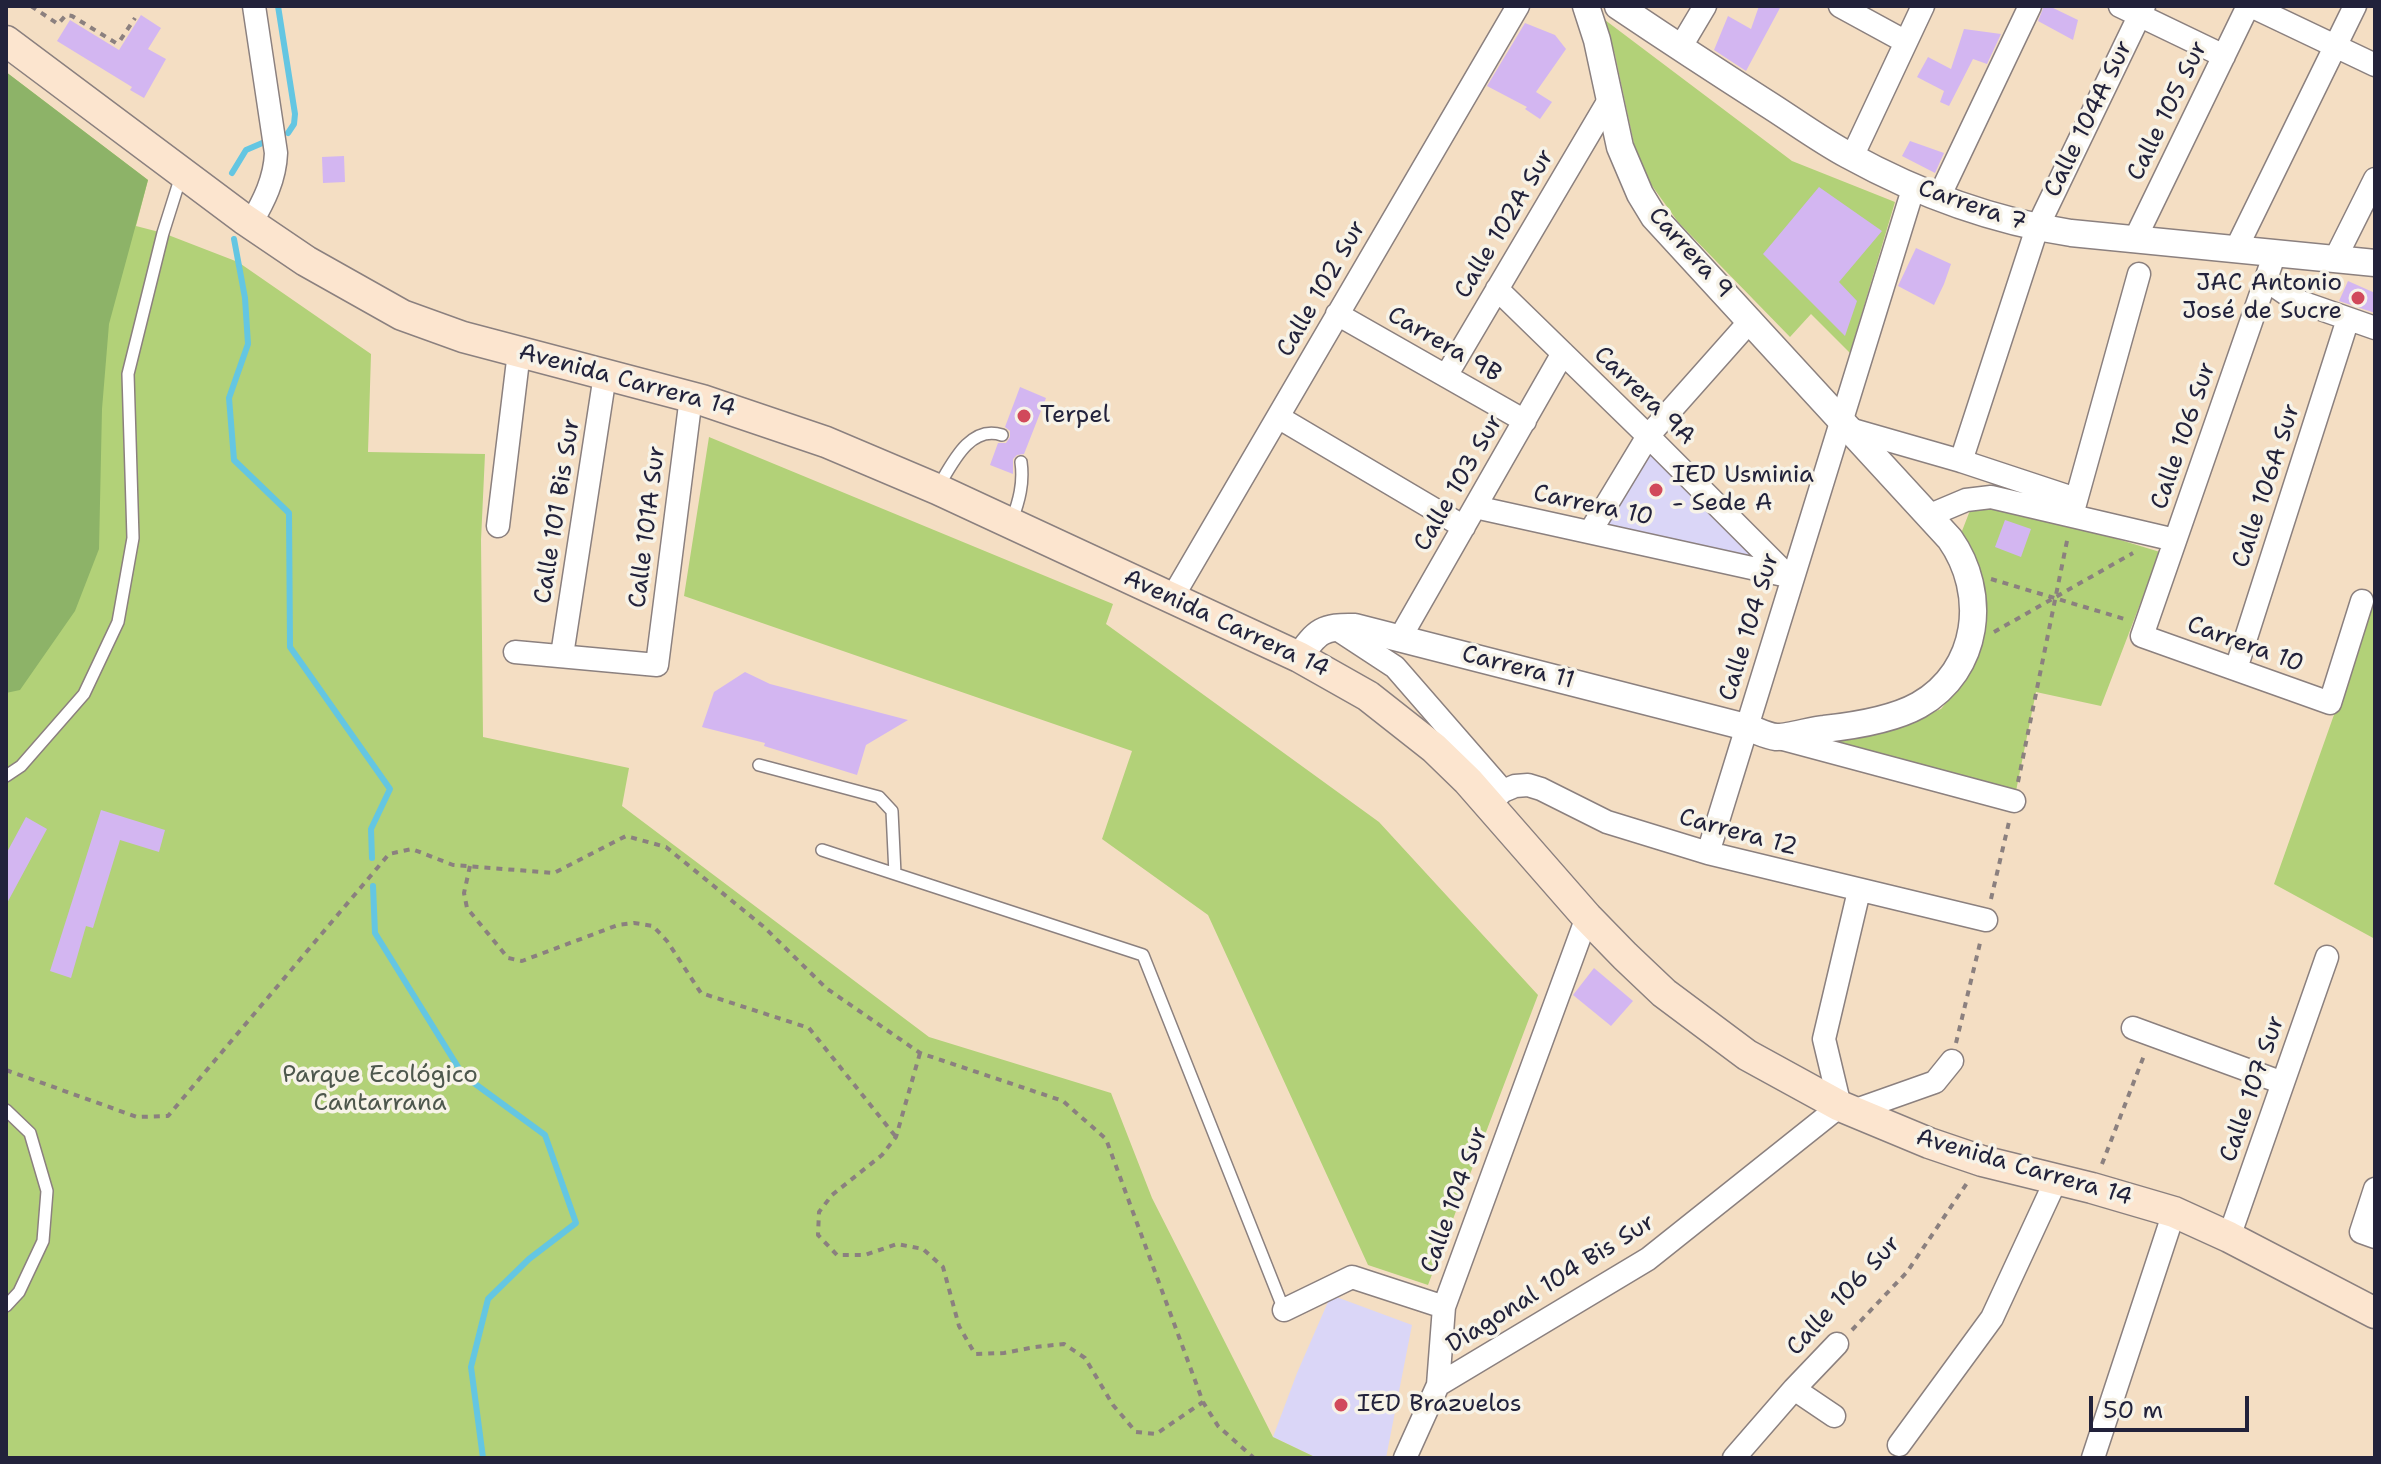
<!DOCTYPE html>
<html>
<head>
<meta charset="utf-8">
<style>
  body { margin:0 }
  #map { position:relative; width:2381px; height:1464px; overflow:hidden; background:#f4dec3; font-family:"Shantell Sans",sans-serif }
  canvas { display:block }
  .frame { position:absolute; inset:0; border:8px solid #22223b; pointer-events:none }
  .scale { position:absolute; left:2089px; top:1396px; width:160px; height:36px; box-sizing:border-box; border:4px solid #22223b; border-top:0; padding-left:10px; font-size:24px; line-height:28px; white-space:nowrap; color:#22223b; -webkit-text-stroke:6px #f7f3e8; paint-order:stroke }
</style>
</head>
<body>
<div id="map">
<canvas width="2381" height="1464"></canvas>
<div class="frame"></div>
<div class="scale">50 m</div>
</div>
<script>
const context = document.querySelector('canvas').getContext('2d');
context.lineJoin = 'round';
function fill(path, color) { context.fillStyle = color; context.fill(path, 'evenodd'); }
function trace(path, color, width, dash) { context.strokeStyle = color; context.lineWidth = width; context.lineCap = dash ? 'butt' : 'round'; context.setLineDash(dash || []); context.stroke(path); }
function label(font, color, halo, rows, align = 'center') {
  context.font = font + ' "Shantell Sans",sans-serif'; context.lineWidth = 7; context.setLineDash([]); context.textBaseline = 'middle'; context.strokeStyle = halo; context.fillStyle = color; for (const [text, x, y, turn = 0] of rows) {
    context.save(); context.translate(x, y); context.rotate((+turn || 0) * Math.PI / 180); context.textAlign = isNaN(turn) ? turn : align; if (halo) context.strokeText(text, 0, 0); context.fillText(text, 0, 0); context.restore();
  }
}
fill(new Path2D(`
  M1649,453L1763,562L1600,527Z
  M1331,1295L1412,1325L1386,1458H1317L1273,1437L1297,1373Z`), '#dad6f7');
fill(new Path2D(`
  M1605,20L1792,161L1895,202L1850,353L1811,314L1790,337L1678,222L1650,183L1634,144L1615,55Z
  M6,72L148,180L136,226L163,233L238,262L371,354L368,452L485,454L481,540L483,737L629,768L622,806L929,1037L1111,1093L1152,1198L1273,1437L1317,1458H6Z
  M709,437L1113,604L1106,624L1379,822L1538,995L1428,1285L1368,1265L1208,915L1102,839L1132,751L684,596Z
  M1975,505H2005L2160,552L2101,706L2036,692L2016,791L1822,741L1839,740L1897,727L1941,709L1965,680L1979,644L1962,531L1969,513Z
  M2375,599V939L2274,884Z`), '#b2d178');
fill(new Path2D(`
  M6,72L148,180L109,324L102,409L99,549L75,611L20,690L6,693Z`), '#8db368');
trace(new Path2D(`
  M278,6L295,114L294,124L288,133
  M232,173L246,150L267,141
  M234,239L245,298L248,344L229,398L234,460L289,513L290,647L390,789L371,829L372,858
  M373,886L375,933L463,1075L545,1135L576,1223L529,1259L488,1299L471,1367L483,1458`), '#64c6e2', 6);
fill(new Path2D(`
  M1759,6H1781L1746,71L1714,50L1728,16L1751,29Z
  M2044,6H2049L2078,20L2073,40L2038,21Z
  M141,15L161,28L148,49L166,59L144,98L130,90L132,87L57,41L70,20L119,50Z
  M1525,23L1555,35L1566,49L1536,92L1552,102L1540,119L1525,109L1527,107L1487,86Z
  M1964,29L2001,34L1987,64L1973,59L1949,106L1940,102L1944,91L1917,77L1928,57L1951,69Z
  M1910,141L1944,153L1935,173L1902,156Z
  M344,156L345,182L323,183L322,157Z
  M1819,187L1882,231L1839,282L1857,301L1845,336L1763,254Z
  M1916,248L1951,264L1944,284L1934,305L1898,286Z
  M2348,281L2375,293V313L2339,301Z
  M1020,387L1046,398L1024,454L1017,455L1013,459V474L990,465L998,443H1006L1010,437V431L1005,427Z
  M2005,520L2031,529L2021,557L1995,547Z
  M745,672L770,684L908,720L866,745L857,775L764,746L765,743L702,727L714,692Z
  M101,810L165,830L159,852L120,840L93,928L86,926L71,978L50,971Z
  M26,817L47,829L6,905V854Z
  M1594,968L1633,1001L1611,1026L1573,995Z`), '#d3b6f1');
const service = new Path2D(`
  M937,489C951,466 969,424 1002,435
  M1012,520C1019,501 1024,483 1021,462
  M759,765L879,797L892,811L895,874
  M6,776L21,766L84,694L118,622L133,538L128,374L163,233L181,176
  M822,850L1143,955L1284,1310
  M6,1110L30,1133L47,1191L43,1241L19,1292L6,1306`);
const minor = new Path2D(`
  M1840,6L1906,42
  M2120,6L2224,56
  M2251,6L2375,65
  M1680,48L1705,6
  M1852,157L1923,6
  M1939,197L2030,6
  M251,223C264,201 275,179 276,153L254,6
  M2135,239L2248,6
  M2236,249L2355,6
  M2275,253L2142,636L2330,703L2362,601
  M2335,259L2375,179
  M2266,280L2295,300L2375,328
  M1497,289L1648,436L1787,575
  M1337,314L1525,421
  M1446,376L1609,100
  M1278,417L1464,527
  M1846,428L1961,461L2076,499
  M1961,461L2037,228L2144,6
  M1475,507L1788,576
  M2072,515L2139,274
  M1928,516L1966,500L1991,497L2175,540
  M498,526L519,352
  M1590,532L1648,436L1751,320
  M1172,598L1518,6
  M1334,627L1395,667L1503,791
  M1400,638L1563,353
  M515,652L657,665L691,397
  M562,655L605,375
  M2236,669L2348,319
  M1779,738L2014,801
  M1488,805L1503,791L1515,786L1528,785L1541,789L1607,822L1708,853L1986,920
  M1708,853L1914,186
  M2133,1028L2283,1083
  M1853,1111L1935,1082L1952,1061
  M2375,1189L2361,1232L2375,1237
  M2229,1237L2327,957
  M1284,1310L1352,1277L1444,1307
  M1438,1385L1648,1259L1840,1106L1824,1039L1859,891
  M1794,1389L1834,1416
  M1899,1445L1992,1318L2056,1180
  M1405,1458L1438,1385L1444,1307L1587,917
  M1734,1458L1794,1389L1837,1344
  M2093,1458L2174,1212`);
const tertiary = new Path2D(`
  M1618,6C1667,39 1716,71 1766,103C1793,120 1820,140 1848,155C1917,193 1993,221 2071,233L2375,263
  M1299,657C1317,631 1323,626 1355,627L1746,727C1756,730 1766,736 1776,737C1785,738 1812,730 1824,729C1852,726 1894,719 1919,705C1980,670 1988,593 1950,539L1654,217L1640,194L1620,147L1597,40L1586,6`);
const secondary = new Path2D(`
  M6,41L244,219L306,261L402,315L463,337L702,400L826,442L937,489L1299,657L1368,696L1434,748L1468,781L1587,917L1625,956L1664,993L1747,1055L1840,1106L1929,1143L1982,1161L2092,1188L2174,1212L2229,1237L2375,1313`);
trace(service, '#8b807f', 14);
trace(minor, '#8b807f', 25);
trace(tertiary, '#8b807f', 29);
trace(secondary, '#8b807f', 33);
trace(new Path2D(`
  M31,6L58,24L66,15L72,16L116,43L119,42L135,18
  M1991,579L2128,620
  M1994,632L2133,553
  M2018,782L2068,536
  M470,866L464,893L467,908L508,958L522,961L618,925L634,923L653,926L667,941L701,993L809,1028L896,1137
  M1991,899L2009,822
  M1956,1043L1981,939
  M920,1053L896,1137L882,1155L832,1195L819,1212L818,1235L837,1255H865L897,1244L923,1249L943,1267L959,1326L975,1354L1004,1353L1035,1347L1064,1344L1085,1358L1113,1405L1136,1432L1156,1434L1203,1402
  M6,1070L137,1117L168,1116L389,854L412,849L453,865L554,873L626,836L666,847L764,927L826,988L920,1053L1063,1101L1106,1139L1203,1402L1218,1426L1254,1458
  M2102,1164L2145,1053
  M1852,1330L1907,1272L1967,1183`), '#8b807f', 4, [6, 6]);
trace(service, '#fff', 11);
trace(minor, '#fff', 22);
trace(tertiary, '#fff', 26);
trace(secondary, '#fce5cf', 30);
for (const [x, y, r, color] of [
  [2358,298,8,"#d1495b"],
  [1024,416,8,"#d1495b"],
  [1656,490,8,"#d1495b"],
  [1341,1405,8,"#d1495b"]
]) { const dot = new Path2D(); dot.arc(x, y, r, 0, 2 * Math.PI); context.fillStyle = color; context.fill(dot); trace(dot, '#f7f3e8', 3); }
label('24px', '#22223b', '#f7f3e8', [
  ["Calle 105 Sur",2168,111,-64],
  ["Calle 104A Sur",2089,119,-64],
  ["Carrera 7",1972,206,19],
  ["Calle 102A Sur",1505,224,-59],
  ["Carrera 9",1690,253,48],
  ["Calle 102 Sur",1322,289,-60],
  ["Carrera 9B",1444,345,30],
  ["Avenida Carrera 14",627,381,15],
  ["Carrera 9A",1644,396,44],
  ["Calle 106 Sur",2184,436,-71],
  ["Calle 103 Sur",1459,483,-60],
  ["Calle 106A Sur",2267,486,-72],
  ["Carrera 10",1593,506,12],
  ["Calle 101 Bis Sur",558,511,-81],
  ["Calle 101A Sur",648,527,-83],
  ["Avenida Carrera 14",1226,624,25],
  ["Calle 104 Sur",1750,627,-73],
  ["Carrera 10",2245,645,20],
  ["Carrera 11",1518,668,14],
  ["Carrera 12",1738,833,15],
  ["Calle 107 Sur",2253,1089,-71],
  ["Avenida Carrera 14",2024,1168,16],
  ["Calle 104 Sur",1455,1200,-70],
  ["Diagonal 104 Bis Sur",1551,1284,-32],
  ["Calle 106 Sur",1844,1296,-47]
]);
label('24px', '#22223b', '#f7f3e8', [
  ["JAC Antonio",2342,284,"right"],
  ["José de Sucre",2342,312,"right"],
  ["Terpel",1040,416],
  ["IED Usminia",1672,476],
  ["- Sede A",1672,504],
  ["IED Brazuelos",1357,1405]
], 'left');
label('24px', '#4d574d', '#f7f3e8', [
  ["Parque Ecológico",380,1076],
  ["Cantarrana",380,1104]
]);
</script>
</body>
</html>
